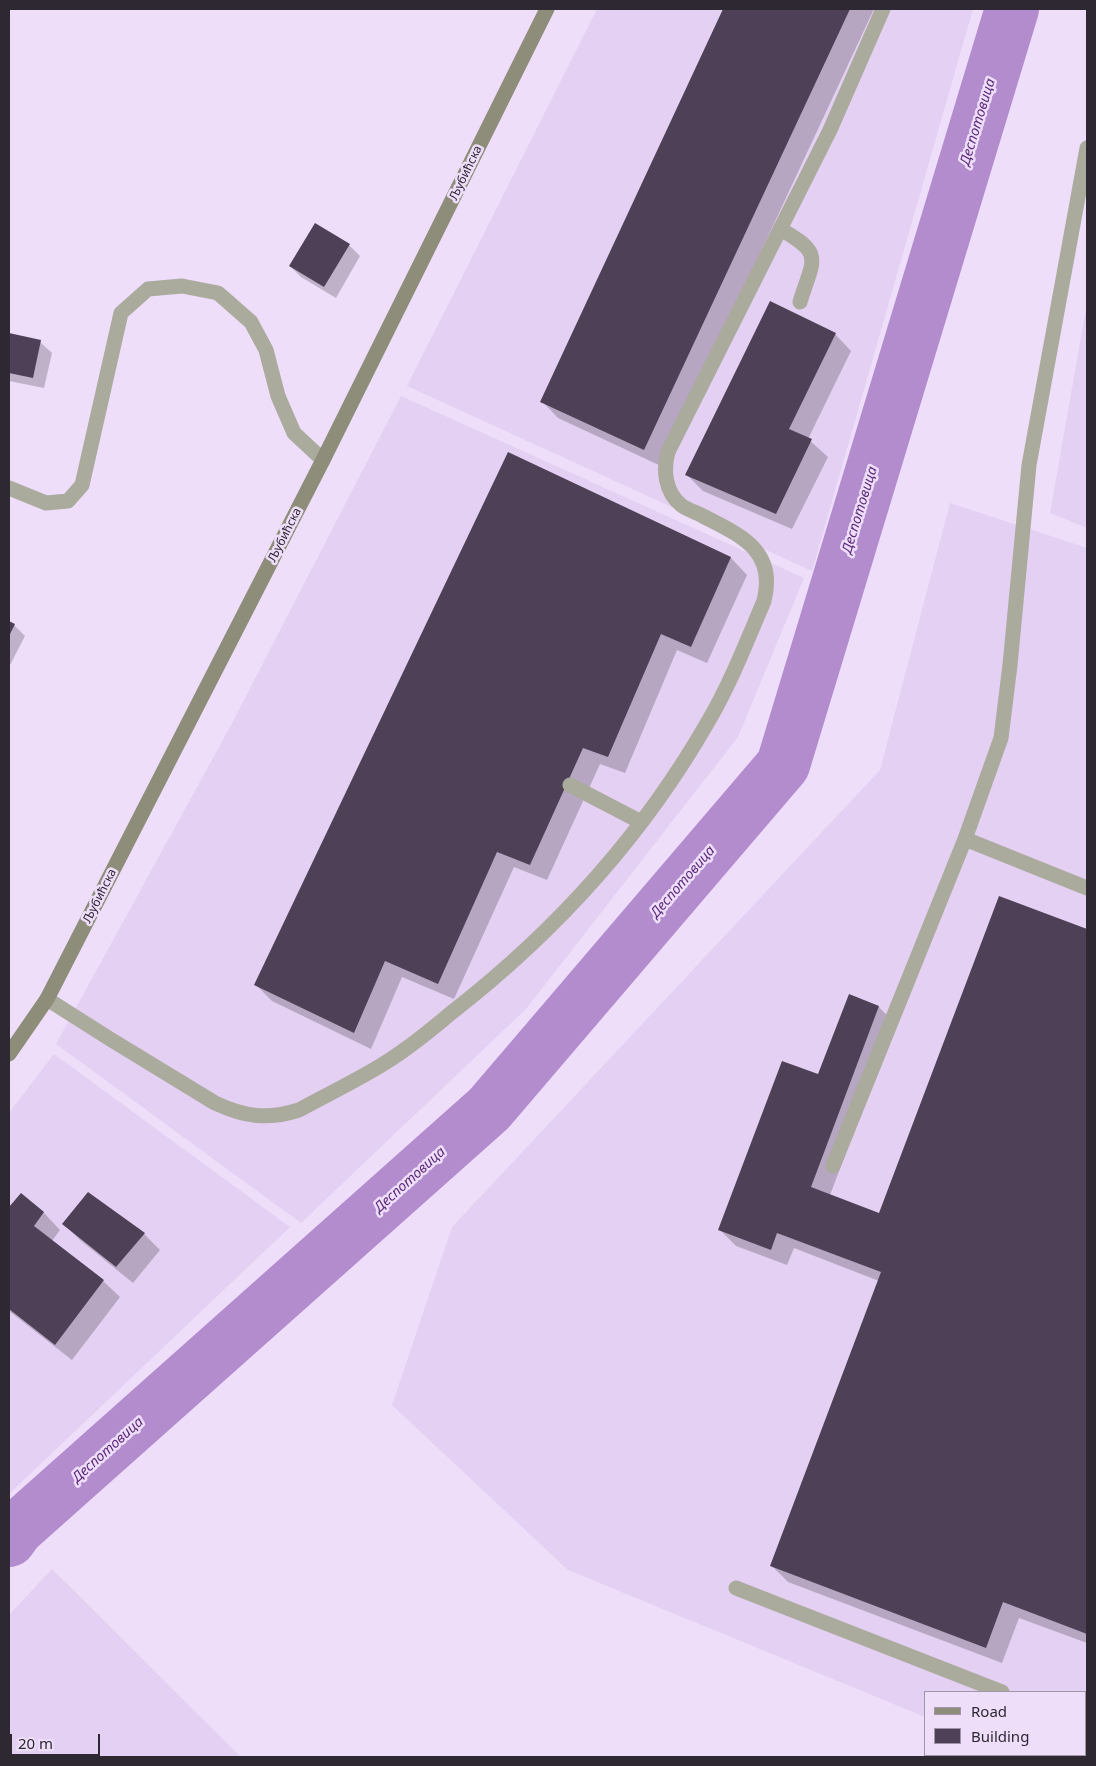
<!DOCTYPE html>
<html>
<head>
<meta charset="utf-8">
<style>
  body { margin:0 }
  #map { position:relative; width:1096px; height:1766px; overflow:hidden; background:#eedefa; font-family:"Noto Sans",sans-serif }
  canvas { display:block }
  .frame { position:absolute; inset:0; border:10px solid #2e2832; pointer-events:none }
  .legend { position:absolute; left:924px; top:1691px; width:162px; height:65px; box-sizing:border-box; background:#eedefa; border:1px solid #a195aa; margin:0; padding:6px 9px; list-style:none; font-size:15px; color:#2e2832 }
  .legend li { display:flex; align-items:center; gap:10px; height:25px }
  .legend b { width:25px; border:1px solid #a195aa }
  .scale { position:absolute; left:10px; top:1734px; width:90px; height:22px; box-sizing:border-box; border:2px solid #2e2832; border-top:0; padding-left:6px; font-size:15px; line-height:18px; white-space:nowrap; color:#2e2832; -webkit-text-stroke:4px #eedefa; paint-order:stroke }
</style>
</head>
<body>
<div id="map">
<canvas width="1096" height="1766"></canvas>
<div class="frame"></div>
<ul class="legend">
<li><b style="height:6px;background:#8d8d7a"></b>Road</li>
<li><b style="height:14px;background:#4e4157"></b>Building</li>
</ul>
<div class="scale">20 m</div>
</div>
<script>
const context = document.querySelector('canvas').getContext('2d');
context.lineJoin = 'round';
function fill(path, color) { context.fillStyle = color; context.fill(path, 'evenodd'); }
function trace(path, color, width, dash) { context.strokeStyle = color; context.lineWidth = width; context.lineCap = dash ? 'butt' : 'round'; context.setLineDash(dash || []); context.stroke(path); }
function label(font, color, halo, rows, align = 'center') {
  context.font = font + ' "Noto Sans",sans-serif'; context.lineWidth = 5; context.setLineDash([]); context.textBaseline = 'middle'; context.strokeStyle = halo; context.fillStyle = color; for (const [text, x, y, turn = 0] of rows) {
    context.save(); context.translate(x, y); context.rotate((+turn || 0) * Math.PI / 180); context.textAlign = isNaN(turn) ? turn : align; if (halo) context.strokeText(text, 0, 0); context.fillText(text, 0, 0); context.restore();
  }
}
fill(new Path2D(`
  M597,9H973L812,571L407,386Z
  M1087,303V528L1050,513Z
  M401,396L804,578L738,737L526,1009L301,1223L56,1044L230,727Z
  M950,503L1087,548V1757H988L989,1755H1085V1692H925V1717L568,1570L392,1405L452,1227L880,770Z
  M54,1054L290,1227L9,1494V1113Z
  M52,1569L241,1757H9V1615Z`), '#e4d0f2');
fill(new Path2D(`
  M725,9H874L661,466L558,418L542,401Z
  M349,245L360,256L336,298L301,277L290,266Z
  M835,334L851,351L808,439L828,457L792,529L703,491L687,475Z
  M9,335L40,342L52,353L44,388L9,381Z
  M508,454L731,558L747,575L707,663L677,650L625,773L600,764L547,880L514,867L454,999L402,977L371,1049L272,1001L256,985Z
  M9,622L14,625L25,636L9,667Z
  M1000,897L1087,930V1643L1019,1618L1002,1663L788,1582L771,1565L879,1281L794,1248L787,1265L736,1246L719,1229L819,1076L849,996L879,1007L895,1024L830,1195L879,1214Z
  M21,1195L44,1213L60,1230L52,1241L103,1281L120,1297L72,1360L9,1311V1209Z
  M64,1224L144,1234L160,1250L133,1283L80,1240Z`), '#0003');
trace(new Path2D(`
  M9,1540L17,1529L489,1109L783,765L1012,9`), '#b38cce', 54);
fill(new Path2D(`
  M723,9H850L644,450L540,402Z
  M315,223L350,244L324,287L289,266Z
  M770,301L836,333L789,429L812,439L776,514L685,475Z
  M9,333L41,340L33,378L9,373Z
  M508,452L731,557L691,647L661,634L608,757L583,748L530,865L497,852L438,984L385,961L354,1033L254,985Z
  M9,621L15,624L9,636Z
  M999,896L1087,929V1634L1003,1602L986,1648L770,1566L881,1272L777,1233L771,1250L718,1230L782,1061L818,1074L849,994L879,1006L811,1187L879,1213Z
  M88,1192L145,1233L116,1267L62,1224Z
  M21,1193L44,1212L34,1226L104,1280L55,1345L9,1309V1207Z`), '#4e4157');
trace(new Path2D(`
  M780,229C825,254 813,259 800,302
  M570,785L641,822
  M965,839L1087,888
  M47,999L110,1039L215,1103C245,1117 267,1120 299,1110C328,1094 360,1079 388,1061C410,1047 431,1030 451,1013C554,933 644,834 709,720C731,682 747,641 764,601C777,549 739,535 701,515C695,512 686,509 681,505C665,492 663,470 668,452L830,130L883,9
  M833,1166L965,839L1001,738L1010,665L1029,465L1087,148
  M736,1588L1002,1692
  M1085,1704L1087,1702`), '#aaaa9d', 15);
trace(new Path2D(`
  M9,488L46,503L68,501L82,485L121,313L148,289L182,286L218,293L251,322L266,350L278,396L294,433L323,460`), '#aaaa9d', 15);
trace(new Path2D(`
  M9,1054L47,999L323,460L547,9`), '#8d8d7a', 15);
label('12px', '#2e2832', '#eedefa', [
  ["Љубићска",466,173,-64],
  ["Љубићска",285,535,-63],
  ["Љубићска",100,896,-63]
]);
label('italic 14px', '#5c2a79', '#eedefa', [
  ["Деспотовица",978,122,-73],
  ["Деспотовица",860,510,-73],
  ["Деспотовица",683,882,-49],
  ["Деспотовица",410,1180,-42],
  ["Деспотовица",108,1450,-42]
]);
</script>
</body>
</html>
